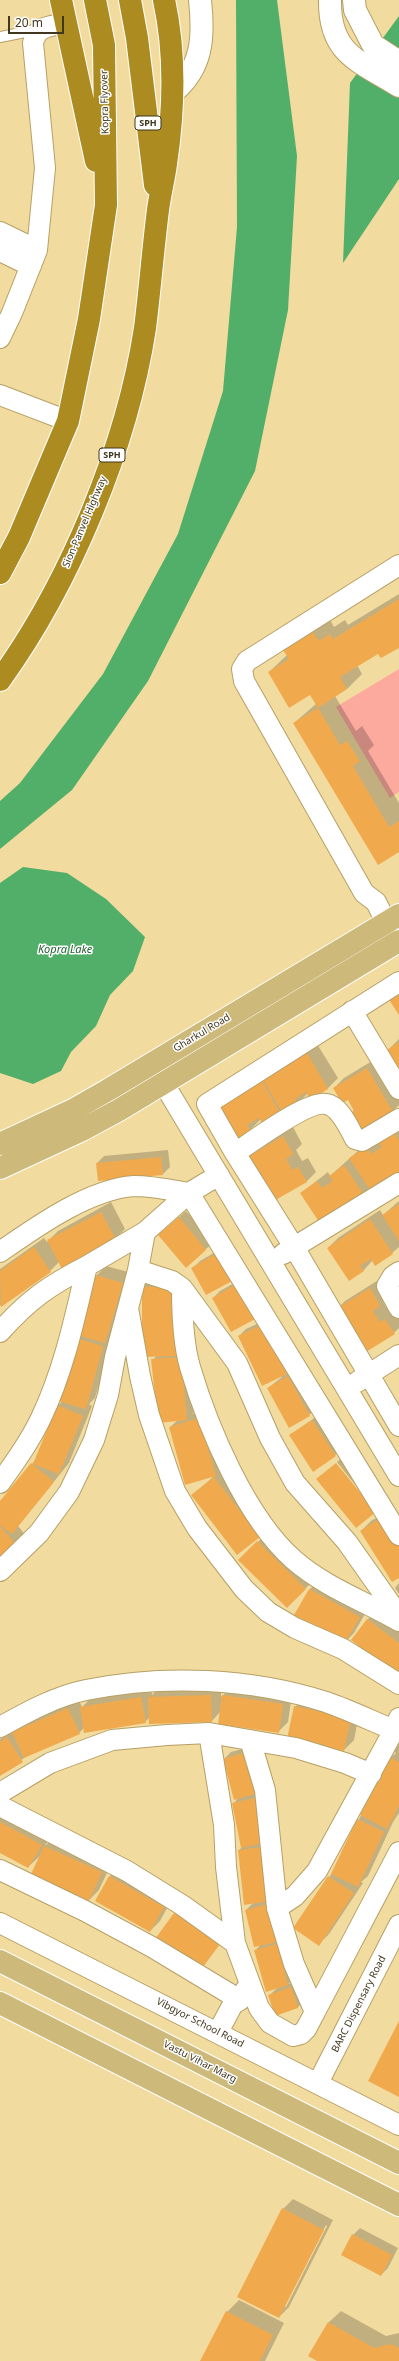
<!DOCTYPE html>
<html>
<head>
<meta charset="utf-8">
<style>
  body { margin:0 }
  #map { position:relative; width:399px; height:2361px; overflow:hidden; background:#f2db9f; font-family:"Noto Sans",sans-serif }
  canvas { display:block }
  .scale { position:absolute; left:8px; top:16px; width:56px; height:18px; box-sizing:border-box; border:2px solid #40371e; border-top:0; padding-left:5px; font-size:12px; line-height:14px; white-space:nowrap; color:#40371e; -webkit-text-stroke:3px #fefefe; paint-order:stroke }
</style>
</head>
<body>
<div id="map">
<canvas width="399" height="2361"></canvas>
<div class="scale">20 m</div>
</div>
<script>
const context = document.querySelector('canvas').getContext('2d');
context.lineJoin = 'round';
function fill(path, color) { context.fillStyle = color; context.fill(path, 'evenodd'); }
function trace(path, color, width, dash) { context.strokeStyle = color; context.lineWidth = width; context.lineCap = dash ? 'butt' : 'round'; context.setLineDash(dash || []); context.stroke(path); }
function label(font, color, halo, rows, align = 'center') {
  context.font = font + ' "Noto Sans",sans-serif'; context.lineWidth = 3; context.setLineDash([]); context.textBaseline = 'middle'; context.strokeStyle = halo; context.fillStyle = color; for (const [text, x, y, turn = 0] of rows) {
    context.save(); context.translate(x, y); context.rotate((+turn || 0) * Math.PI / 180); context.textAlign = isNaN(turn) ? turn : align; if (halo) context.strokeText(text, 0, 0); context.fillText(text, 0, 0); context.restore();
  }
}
fill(new Path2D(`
  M399,669V792L390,798L336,707Z`), '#fcaa9d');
fill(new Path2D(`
  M236,0H277L297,156L288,310L255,471L148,681L72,790L0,849V801L20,783L103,674L178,534L223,391L237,227Z
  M399,16V179L343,263L350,83Z
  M23,867L67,873L106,899L145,937L133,971L110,995L96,1026L71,1052L61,1071L33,1084L0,1073V883Z`), '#51af69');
fill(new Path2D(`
  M399,594V646L378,653L357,665L362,674L347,689L335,696L356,731L362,726L374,745L368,751L399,803V851L294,723L316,704L311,694L269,672L287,655L285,651L300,635L329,618L334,627L345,620L348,625Z
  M399,1039V1068L388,1050Z
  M317,1044L338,1078L328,1088L311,1098L308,1093L297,1104L283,1112L261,1119L250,1130L217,1106Z
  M377,1058L399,1096V1105L393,1111L348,1116L354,1110L348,1098L334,1088L344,1078Z
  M399,1125V1174L366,1198L301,1193L328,1172L330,1176L360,1149Z
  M293,1127L302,1144L296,1150L302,1161L308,1158L316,1172L306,1182L248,1158L258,1148Z
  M168,1150L170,1167L163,1174L97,1163L104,1156Z
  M399,1201V1247L392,1253L373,1260L363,1271L328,1248L338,1238L380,1210L383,1215Z
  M111,1202L125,1229L115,1239L59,1262L50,1271L0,1306V1269L44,1238L47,1242L58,1231Z
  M186,1211L213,1243L186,1266L167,1228Z
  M224,1247L232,1280L193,1268L200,1261Z
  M106,1266L132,1273L95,1398L89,1404L92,1406L69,1463L18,1526L27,1537L0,1561V1503L36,1459L58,1406L62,1401L96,1276Z
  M153,1277H185V1345L197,1409L192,1414L209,1409L259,1536L192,1496L215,1475L170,1427L178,1420L153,1360L157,1355L143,1287Z
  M245,1277L231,1331L213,1298L220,1291Z
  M380,1279L390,1295L383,1302L390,1313L396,1310L399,1315V1328L394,1333L335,1311L345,1301Z
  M270,1318L293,1366L284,1375L295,1370L316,1408L309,1415L268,1388L282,1377L281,1376L239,1336L246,1329Z
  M320,1414L342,1448L335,1455L290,1435Z
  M347,1453L376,1511L337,1462Z
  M393,1508L399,1577L361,1531L371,1521Z
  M268,1532L315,1579L287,1607L240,1560Z
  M320,1579L369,1607L354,1633L344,1643L295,1615L310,1589Z
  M399,1583V1594L395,1588Z
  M377,1610L399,1626V1675L367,1620Z
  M221,1685V1697L233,1686L292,1694L288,1722L278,1732L220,1712L212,1721L150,1717L145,1722L84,1728L79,1733L27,1756L0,1775V1739L24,1722L78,1698L82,1707L91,1698L151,1688L152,1695L159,1688Z
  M305,1697L360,1709L354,1740L344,1750L295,1707Z
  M399,1737V1813L393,1822L368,1876L361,1882L363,1883L329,1934L319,1944L295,1927L332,1873L390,1758L396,1753L393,1751Z
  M254,1746L295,1978L288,1984L298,1981L304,2001L297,2008L269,1996L277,1988L255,1951L261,1944L246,1910L254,1902L239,1850L242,1847L234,1803L239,1797L224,1759L231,1752Z
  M0,1807L51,1835L45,1846L55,1836L112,1862L99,1890L89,1900L41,1855L28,1867L0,1851Z
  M119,1867L173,1897L160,1921L150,1931L109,1877Z
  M185,1903L228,1934L200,1970L157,1938Z
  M293,2199L333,2220L289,2307L279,2317L283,2209ZM326,2225L327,2226L286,2307H284Z
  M360,2228L398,2248L388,2268L381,2275L353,2235Z
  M239,2300L284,2323L265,2361H202L227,2312Z
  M341,2311L386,2336L399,2333V2361H319L328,2323Z`), '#0003');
fill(new Path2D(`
  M399,599V648L381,658L378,654L340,677L347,689L318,708L310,695L289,708L268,672L289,659L283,650L313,632L319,641L330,634L333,639Z
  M318,708L340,745L347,741L360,761L353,766L389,827L399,821V852L378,865L293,723Z
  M399,991V1015L388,998Z
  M399,1042V1070L387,1050Z
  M307,1053L328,1089L310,1100L306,1092L295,1099L298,1105L283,1114L263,1080Z
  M367,1068L393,1112L357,1134L347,1116L354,1111L348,1100L342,1103L333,1088Z
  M261,1079L281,1115L264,1126L259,1118L247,1125L251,1131L236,1140L216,1105Z
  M393,1131L399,1140V1175L372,1193L349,1158L366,1147L371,1154L382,1147L378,1141Z
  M283,1136L293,1154L286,1159L292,1170L298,1167L307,1182L272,1202L246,1158Z
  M161,1157L163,1175L98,1181L96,1163Z
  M344,1165L366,1198L323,1228L300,1193L317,1181L322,1188L333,1181L329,1176Z
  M399,1204V1241L382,1215Z
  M101,1212L116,1240L62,1269L47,1240Z
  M179,1217L206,1250L186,1268L158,1235Z
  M370,1219L393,1254L375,1266L371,1259L360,1266L364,1271L349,1281L327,1248Z
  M34,1247L51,1272L1,1307L0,1271Z
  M217,1253L232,1281L206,1295L191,1268Z
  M95,1275L123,1283L105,1343L78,1335Z
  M238,1283L257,1318L231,1332L212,1298Z
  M175,1286L176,1356L142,1357V1287Z
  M370,1288L380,1306L373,1311L380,1322L385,1319L395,1334L361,1355L334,1310Z
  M263,1324L287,1374L262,1386L238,1336Z
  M76,1338L103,1346L86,1409L58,1401Z
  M181,1357L187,1420L158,1423L151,1359Z
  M288,1376L310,1416L289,1428L267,1388Z
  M57,1405L83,1416L59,1474L33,1464Z
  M199,1418L216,1476L185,1485L169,1427Z
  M312,1420L336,1456L313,1472L289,1435Z
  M31,1463L54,1482L12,1534L0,1525V1501Z
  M336,1463L376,1512L356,1528L316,1479Z
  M214,1477L260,1537L237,1555L191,1495Z
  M382,1517L399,1543V1578L392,1582L360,1531Z
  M0,1526L18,1547L0,1562Z
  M257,1541L306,1589L287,1608L238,1560Z
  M309,1589L360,1617L344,1644L294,1615Z
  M367,1619L399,1643V1676L351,1640Z
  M211,1695L212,1722L149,1724L148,1697Z
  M222,1695L283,1704L279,1733L218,1724Z
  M141,1697L146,1723L84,1733L80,1707Z
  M294,1706L351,1718L344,1751L287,1739Z
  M68,1708L80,1734L24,1758L12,1732Z
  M7,1737L23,1762L0,1776V1742Z
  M247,1752L258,1793L234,1800L223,1759Z
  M390,1757L399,1762V1806L387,1829L360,1815Z
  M255,1798L264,1843L241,1848L232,1803Z
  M357,1819L384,1832L358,1887L331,1874Z
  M0,1822L42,1845L28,1868L0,1853Z
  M44,1846L102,1872L89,1901L31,1874Z
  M263,1847L270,1901L244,1905L238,1850Z
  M109,1876L164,1907L150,1932L95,1901Z
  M328,1876L354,1893L319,1946L293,1928Z
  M269,1904L277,1942L254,1947L245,1910Z
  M174,1913L219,1945L200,1971L155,1939Z
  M277,1944L288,1985L266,1992L254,1950Z
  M291,1987L298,2008L275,2016L268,1995Z
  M399,2021V2097L368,2081Z
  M282,2208L324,2230L279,2318L237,2297Z
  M352,2234L392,2255L381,2276L341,2255Z
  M226,2311L273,2335L260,2361H200Z
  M328,2322L374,2348L390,2344L399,2348V2361H317L308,2356Z`), '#f1a94e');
const service = new Path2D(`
  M0,37L40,29`);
const minor = new Path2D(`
  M0,232L37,250
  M0,251L31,266
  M0,338L12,313L37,250L45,168L33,43C37,25 50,27 66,23
  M0,395L68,421
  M394,938L376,902L364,893L359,884L244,681L242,669L247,661L399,565
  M399,982L207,1104L235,1153L294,1247L399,1426
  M352,1011L399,1089
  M155,1069L399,1476
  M235,1153C252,1142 308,1100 326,1104C340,1106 349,1128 355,1139L362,1141L399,1119
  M189,1193L399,1535
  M0,1252C36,1227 89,1189 134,1186C152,1186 171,1190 189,1193
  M283,1254L399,1183
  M138,1270L172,1281L182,1288C182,1313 183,1343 190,1367C208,1428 246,1518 294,1560C325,1587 364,1601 399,1621
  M399,1272L393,1276L387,1286L399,1308
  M182,1288L237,1363L270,1438L295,1483L347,1542L399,1616
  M128,1308L140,1376L149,1415L175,1491L197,1528L244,1589L268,1612L295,1628L343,1649L399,1684
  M0,1332C28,1300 50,1285 87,1266
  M357,1382L399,1355
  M0,1483C15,1462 30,1441 41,1418C64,1370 75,1317 87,1266L145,1232
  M0,1571L39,1533L69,1492L94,1440L108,1395L115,1357L138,1270L145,1232L189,1193L219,1175
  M0,1727C27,1712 56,1696 86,1690C164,1674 251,1678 326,1702C349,1710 372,1721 394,1730L399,1718
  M209,1733L224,1825L226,1867L235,1943L259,2008L270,2023L293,2036L301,2034L306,2029L315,2012L294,1964L277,1908L295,1896L317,1871L394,1730
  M250,1740L265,1790L277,1908
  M0,1793L50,1763L112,1740L167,1735L209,1733L296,1748L345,1763L371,1774
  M0,1806L127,1871L182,1905L235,1943
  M0,1870L85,1911L152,1947L240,2000
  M0,1923L399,2125
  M315,2012L399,1852
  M218,2032L233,2004L240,2000L246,1989
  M318,2083L399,1925`);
const tertiary = new Path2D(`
  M330,0C329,54 359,61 399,86
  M354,0L355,10L373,45L399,62
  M172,93C203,68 204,37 200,0`);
const primary = new Path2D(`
  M0,1144L73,1110L108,1090L399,915
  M0,1168L82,1130L119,1110L399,941
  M0,1961L399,2163
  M0,2003L399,2205`);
const motorway = new Path2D(`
  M61,0L96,161
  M130,0L137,38L155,185
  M0,573L19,537L68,421L89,319L106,205L104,45L95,0
  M0,680C70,583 127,446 145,328C150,289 153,249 158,210C160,194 164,179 166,164C174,110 176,54 164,0`);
trace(service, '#b6a066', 12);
trace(minor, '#b6a066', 22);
trace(tertiary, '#b6a066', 24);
trace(primary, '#fff', 24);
trace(motorway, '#fff', 24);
trace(service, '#fff', 10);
trace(minor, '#fff', 20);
trace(tertiary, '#fff', 22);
trace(primary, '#cdb97a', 22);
trace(motorway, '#ac8b21', 22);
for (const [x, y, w] of [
  [148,123,26],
  [112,455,26]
]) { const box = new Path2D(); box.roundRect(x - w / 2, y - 7, w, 14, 3); context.fillStyle = '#fefefe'; context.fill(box); trace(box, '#40371e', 1); }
label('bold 9px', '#40371e', null, [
  ["SPH",148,123],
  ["SPH",112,455]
]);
label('10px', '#40371e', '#fefefe', [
  ["Kopra Flyover",105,102,-91],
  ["Sion-Panvel Highway",85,522,-67],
  ["Gharkul Road",202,1033,-31],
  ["BARC Dispensary Road",359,2004,-63],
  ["Vibgyor School Road",200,2023,27],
  ["Vastu Vihar Marg",200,2062,27]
]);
label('italic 11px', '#216133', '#fefefe', [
  ["Kopra Lake",65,950]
]);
</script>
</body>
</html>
